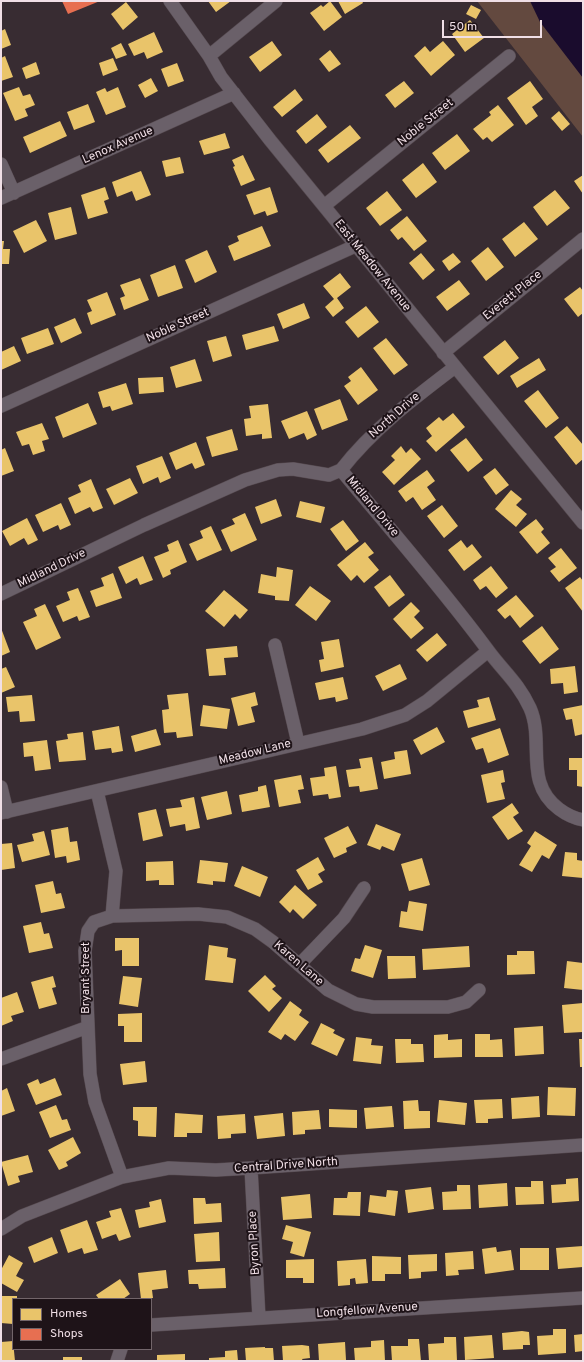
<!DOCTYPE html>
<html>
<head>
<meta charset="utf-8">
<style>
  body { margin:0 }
  #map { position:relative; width:584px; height:1362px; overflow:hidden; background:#382c32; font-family:Overpass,sans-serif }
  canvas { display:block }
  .frame { position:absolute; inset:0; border:2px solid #f0dfe6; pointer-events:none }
  .legend { position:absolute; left:12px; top:1298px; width:140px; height:52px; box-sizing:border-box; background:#1e1318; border:1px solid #72656a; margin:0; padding:5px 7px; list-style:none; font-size:12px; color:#f0dfe6 }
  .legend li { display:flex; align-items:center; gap:8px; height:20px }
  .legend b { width:20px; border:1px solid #72656a }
  .scale { position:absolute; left:442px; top:20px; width:100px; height:18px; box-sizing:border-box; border:2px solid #f0dfe6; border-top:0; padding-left:5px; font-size:12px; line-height:14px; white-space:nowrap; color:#f0dfe6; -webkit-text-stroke:3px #1e1318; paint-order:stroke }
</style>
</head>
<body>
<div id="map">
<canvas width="584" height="1362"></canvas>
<div class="frame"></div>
<ul class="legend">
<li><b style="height:11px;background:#e9c46a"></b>Homes</li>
<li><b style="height:11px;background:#e76f51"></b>Shops</li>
</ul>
<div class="scale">50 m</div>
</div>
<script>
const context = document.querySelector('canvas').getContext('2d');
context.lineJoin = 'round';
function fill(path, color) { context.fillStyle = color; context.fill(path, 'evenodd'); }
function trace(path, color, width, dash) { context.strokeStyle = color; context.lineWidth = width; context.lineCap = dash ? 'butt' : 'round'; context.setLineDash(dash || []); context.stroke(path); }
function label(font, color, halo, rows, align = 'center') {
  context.font = font + ' Overpass,sans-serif'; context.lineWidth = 4; context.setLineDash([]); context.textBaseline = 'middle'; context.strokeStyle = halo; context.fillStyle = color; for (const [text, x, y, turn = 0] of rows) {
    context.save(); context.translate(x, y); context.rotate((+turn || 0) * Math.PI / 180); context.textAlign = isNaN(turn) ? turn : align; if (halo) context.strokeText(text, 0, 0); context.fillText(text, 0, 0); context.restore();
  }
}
fill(new Path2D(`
  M477,1H583V137Z`), '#63493f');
fill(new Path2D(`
  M530,1H583V78L540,22Z`), '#1a0c2d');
fill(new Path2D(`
  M208,1H231L216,12Z
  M330,1L342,17L324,31L310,13L321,5L323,7Z
  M338,1H362L363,3L345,14Z
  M126,2L138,17L123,30L111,14Z
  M471,5L481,10L476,19L466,14Z
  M470,20L484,38L465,52L452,34Z
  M5,29L11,45L1,49V31Z
  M154,32L163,52L147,59L144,52L134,56L128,44Z
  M272,41L282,55L260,72L249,57Z
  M443,41L455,55L431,76L414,56L425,46L430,52Z
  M121,43L127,55L116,59L111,48Z
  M330,50L341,64L329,72L319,59Z
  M5,56L13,77L1,81V58Z
  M113,58L118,70L103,76L99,63Z
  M36,62L40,74L26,79L22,68Z
  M177,63L184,81L168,87L161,69Z
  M151,78L158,91L145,98L138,85Z
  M404,81L414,93L395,108L385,95Z
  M530,81L543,99L532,107L538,116L526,125L507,98Z
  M19,87L23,96L30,94L35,105L25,109L28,116L15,121L3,93Z
  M118,87L126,107L106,115L96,92L105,88L107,92Z
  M295,89L303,100L282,117L273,107Z
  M88,104L95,122L74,130L67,112Z
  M498,105L514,125L492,142L487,137L483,140L473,129L491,115L489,112Z
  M559,111L570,124L562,131L551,118Z
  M317,114L327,127L306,144L296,131Z
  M60,121L67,136L30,153L23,137Z
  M350,125L361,138L328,163L318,150Z
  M225,133L230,148L204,155L199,141Z
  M457,134L470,151L445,170L432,153Z
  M243,155L255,180L241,186L233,167L235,166L232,160Z
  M180,157L184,173L166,177L162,161Z
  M423,163L437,182L416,198L402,180Z
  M141,171L151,195L136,201L132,191L117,197L112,182Z
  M583,175V194L574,181Z
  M105,187L109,199L104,201L108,213L88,219L81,195Z
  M270,187L278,212L267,216L265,211L254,215L246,195Z
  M555,190L570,208L547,226L533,207Z
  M387,191L402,210L380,226L366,208Z
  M71,207L77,234L55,240L48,213Z
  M407,216L427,241L414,251L402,237L398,240L390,230Z
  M36,220L47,241L24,253L13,231Z
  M524,222L538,239L515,257L502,239Z
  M262,226L271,246L234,261L228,246L239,241L237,236Z
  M1,241H4L3,249H10L9,264H1Z
  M488,247L504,267L486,281L471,261Z
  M207,250L217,272L195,283L185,260Z
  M421,253L435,270L423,280L409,263Z
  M453,253L461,262L449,271L442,261Z
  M175,265L183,288L158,297L150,275Z
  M340,273L351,287L337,298L344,308L333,317L325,307L334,299L323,286Z
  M140,278L149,300L124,310L120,298L125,296L120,285Z
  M459,280L470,294L447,311L436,297Z
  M580,287L583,291V313L578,317L564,299Z
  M107,292L116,315L91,325L87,313L92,311L87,300Z
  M304,303L310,318L283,329L277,314Z
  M366,306L379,322L358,338L345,322Z
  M75,318L82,333L61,343L54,327Z
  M274,326L279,341L246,350L242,335Z
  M48,328L54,344L27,354L21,338Z
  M226,336L232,356L213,362L207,341Z
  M386,338L408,365L394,375L373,348Z
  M505,340L519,358L498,375L483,357Z
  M14,346L21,361L1,370V352Z
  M539,358L546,370L517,388L510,376Z
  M195,359L202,381L176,388L170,367Z
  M361,367L378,390L358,405L344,386L351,381L348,377Z
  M163,377L164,392L139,394L138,378Z
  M126,383L133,404L112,411L110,406L103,408L98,392Z
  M538,390L559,418L546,428L524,401Z
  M340,399L348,420L322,430L314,409Z
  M88,403L97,424L63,438L55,417Z
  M268,404L272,438L262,439V434L246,436L244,419L251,418L249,406Z
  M307,411L317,435L307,440L304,433L289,439L281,421Z
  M453,413L465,427L436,452L426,441L432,436L426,428L439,417L443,421Z
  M42,423L49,439L42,441L45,451L33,455L29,444L22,446L16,432Z
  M567,426L583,445V459L576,465L554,437Z
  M232,429L238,450L212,457L206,437Z
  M466,438L483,460L468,472L450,450Z
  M196,442L205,465L195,469L192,463L176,470L169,453Z
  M401,446L406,453L411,448L421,459L394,485L382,472L395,460L391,456Z
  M5,448L14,471L1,476V450Z
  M162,456L171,478L160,483L158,477L143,484L136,466Z
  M495,468L509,485L496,495L483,477Z
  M427,470L435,481L427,487L436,500L422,510L413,497L406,502L398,491Z
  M130,478L138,493L114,505L106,489Z
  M91,479L103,508L93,512L90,507L75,514L68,498L81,492L78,485Z
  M511,490L522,499L516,505L527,514L516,527L495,509Z
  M276,499L282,516L261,524L255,507Z
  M300,501L325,507L321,523L296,517Z
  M61,503L71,525L60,530L58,525L43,532L35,515Z
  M442,505L458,526L444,538L427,516Z
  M245,513L257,540L231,552L221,530L235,524L232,519Z
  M27,518L38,540L28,545L24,538L10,546L2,531Z
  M536,519L544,529L541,532L550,543L537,554L519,532Z
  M343,520L359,541L346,551L330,529Z
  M211,526L222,550L197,561L189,544L203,538L200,531Z
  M178,540L187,562L170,570L171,574L163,578L154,557L169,551L167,545Z
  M461,540L467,548L472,544L482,557L464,571L448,550Z
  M365,542L374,553L368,557L379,570L364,583L357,575L351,581L337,565Z
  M561,548L577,568L559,582L550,571L556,567L548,558Z
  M143,556L153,580L140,585L137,578L126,584L118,567Z
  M491,566L508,588L496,598L486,586L480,590L473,580Z
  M277,567L293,570L289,601L275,600V596L258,593L261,574L276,577Z
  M113,573L122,598L96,607L90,591L104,586L101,578Z
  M390,575L405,595L389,607L374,587Z
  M580,577L583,581V612L565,588Z
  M310,586L331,601L316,621L295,605Z
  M78,588L90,617L79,621L77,616L63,622L56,606L70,600L67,592Z
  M224,590L248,610L240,619L235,614L224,627L205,611Z
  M516,595L534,616L520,628L510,615L505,619L497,610Z
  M411,602L420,611L414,617L424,628L411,639L393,619Z
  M45,604L61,638L36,650L23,622L37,616L34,609Z
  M542,626L559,649L540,664L522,641Z
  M1,628L10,652L1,656Z
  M437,633L447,645L427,662L416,650Z
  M339,639L344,667L321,672L319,660L324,659L321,642Z
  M237,646L238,657L224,658L226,675L209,676L206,649Z
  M400,664L407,679L383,691L375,676Z
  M575,666L578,692L564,694L563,683L551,684L550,669Z
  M6,667L15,687L1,693V669Z
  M343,677L348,699L336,702L335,697L319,700L315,683Z
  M255,692L258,705L251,707L255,722L238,726L231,698Z
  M188,693L193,736L177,738L176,732L164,733L162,710L169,709L167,695Z
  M32,695L35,721L20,722L19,711L8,712L6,697Z
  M489,697L496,720L468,728L463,711L479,707L477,700Z
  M203,705L230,709L227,729L200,726Z
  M583,705V734L575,736L572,719L566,720L563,709Z
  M119,726L123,751L112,753L111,748L95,750L92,731Z
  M437,727L445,742L421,755L413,740Z
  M500,728L509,755L488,763L483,748L476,750L471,738Z
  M156,729L161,745L135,752L131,736Z
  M83,732L86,760L59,762L56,741L68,739L67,734Z
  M47,740L51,769L35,771L33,756L24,757L23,743Z
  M407,750L411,774L384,779L381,762L395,759L394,752Z
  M372,757L378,789L360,792L359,786L349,787L346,770L361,768L359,759Z
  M569,758H583V787L577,786V770H569Z
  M336,766L341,797L329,799L328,794L313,796L310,778L325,776L324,768Z
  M503,770L505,782L501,783L505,799L487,803L481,775Z
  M301,775L304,789L298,790L301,803L279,807L274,780Z
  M266,785L270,807L242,812L239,795L258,791V787Z
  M227,791L232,814L207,820L201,797Z
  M194,797L200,828L186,831L185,824L170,827L166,809L182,807L180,800Z
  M512,803L519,813L513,817L523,831L508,840L492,817Z
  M156,809L163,836L143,841L138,813Z
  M376,824L401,834L394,851L382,846L380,850L367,845Z
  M348,826L357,843L346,848L347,852L334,858L324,838Z
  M68,827L70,842L77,841L80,860L67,863L66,856L55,858L51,830Z
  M44,831L50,855L22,862L17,845L34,841L32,834Z
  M535,831L557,845L549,859L542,855L532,872L519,865L531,846L527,843Z
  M12,843L15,868L1,870V844Z
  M565,852L577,853V860L583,861V878L562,876Z
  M318,857L325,870L318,874L323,882L308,890L296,870Z
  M422,858L430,885L409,891L401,864Z
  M200,860L228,863L225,882L213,881V885L197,883Z
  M173,861L174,885H159V880L146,881V862Z
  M242,866L268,877L260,897L234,886Z
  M53,881L56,894L61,893L65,908L41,913L35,885Z
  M295,885L317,905L303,919L293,909L290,913L279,902Z
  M409,901L427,904L423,931L399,927L401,911L407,912Z
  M41,922L44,934L49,933L53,948L29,953L23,926Z
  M115,938H139V966H122V950L115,951Z
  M209,945L228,948L227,957L236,959L233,983L205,980Z
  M365,945L382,950L373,978L351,971L355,958L360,959Z
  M469,946L470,967L423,970L422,949Z
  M517,951H534L535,974L507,975V955H517Z
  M387,956H415L416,978L388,979Z
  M567,961L583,963V990L564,988Z
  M265,975L276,986L272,989L282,998L269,1012L248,991Z
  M53,976L56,987L52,988L57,1004L39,1009L31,982Z
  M123,976L142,978L138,1007L119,1004Z
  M17,992L24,1012L11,1016L13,1021L1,1026V998Z
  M290,1001L302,1010L299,1015L309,1022L295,1041L285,1034L281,1040L268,1032Z
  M583,1003V1032L564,1033L562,1005Z
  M142,1013V1042H124V1026H118V1014Z
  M321,1023L335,1030L333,1033L345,1039L337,1056L311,1044Z
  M543,1026L544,1054L515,1056L514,1028Z
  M448,1034V1040L462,1039V1057L434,1058V1035Z
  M475,1034H490V1040L502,1039L503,1057H475Z
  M356,1037L372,1039L371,1045L383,1046L381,1064L353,1061Z
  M395,1039H411V1044H423L424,1062L396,1063Z
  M579,1039H583V1067H580Z
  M145,1061L147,1082L123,1085L120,1064Z
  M55,1078L62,1095L36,1105L27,1084L38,1079L40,1084Z
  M548,1087L576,1088L575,1116L547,1115Z
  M7,1088L15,1111L1,1116V1091Z
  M539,1096L540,1117L512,1119L511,1098Z
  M502,1099L503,1118L488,1119V1123H476L474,1100Z
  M418,1100L419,1111H430V1128L404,1129L403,1101Z
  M439,1100L467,1103L465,1125L437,1122Z
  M56,1105L62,1120L67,1119L71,1130L50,1138L39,1112Z
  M392,1106L394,1127L366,1129L364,1108Z
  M133,1107H157L156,1137L138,1136V1121L133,1120Z
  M329,1109L357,1110V1128L329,1127Z
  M319,1110L321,1129L305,1130V1134L293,1135L292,1112Z
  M175,1113L203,1115L202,1133H187V1137H174Z
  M283,1113L285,1136L257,1139L254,1116Z
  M245,1114L246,1133L231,1134V1138L218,1139L217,1116Z
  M73,1137L81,1153L66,1162L68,1166L59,1170L48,1150Z
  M28,1155L33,1172L18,1176L20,1182L8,1186L1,1162Z
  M578,1178L579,1201L552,1203L551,1185L566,1184V1179Z
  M531,1181H543L544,1204L516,1205L515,1187H531Z
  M507,1183L508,1206L479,1208L478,1185Z
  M457,1185H470L471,1209L443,1210L442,1192L457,1191Z
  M431,1187L434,1209L408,1213L405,1190Z
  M387,1190L398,1191L395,1216L368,1212L370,1195L386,1197Z
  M348,1192H361L360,1216L333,1215L334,1198H347Z
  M310,1194L312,1218L283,1220L281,1197Z
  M193,1198H205L206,1204L221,1203L222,1222L194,1224Z
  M161,1199L166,1222L139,1228L135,1210L150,1207L149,1202Z
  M121,1208L131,1237L119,1241L116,1234L102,1239L96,1222L111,1217L109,1211Z
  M87,1220L98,1250L84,1254L82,1248L68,1253L60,1230Z
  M286,1225L311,1232L304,1257L290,1253L293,1242L282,1239Z
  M219,1232L220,1261L196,1262L194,1234Z
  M52,1237L58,1253L34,1263L28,1247Z
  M583,1246V1267L558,1269L556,1248Z
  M496,1247L497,1252L511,1250L514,1270L485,1274L482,1249Z
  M520,1248H549V1270H520Z
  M473,1251L474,1269L458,1270L459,1275L446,1276L445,1253Z
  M437,1254V1271L421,1272V1278L409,1279L408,1255Z
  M9,1255L23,1263L16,1276L24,1280L17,1292L1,1283V1270Z
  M372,1256L401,1257V1274H385V1281H372Z
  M314,1259V1283H303V1278H286V1260Z
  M366,1259L368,1283L356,1284L355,1278L350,1279V1285L338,1286L337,1261Z
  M225,1268L226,1288L199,1289L198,1284H189L188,1270Z
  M166,1270L168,1288L152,1290L153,1298L141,1299L138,1273Z
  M120,1279L130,1294L123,1299H99L96,1295Z
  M1,1296H17V1299H13V1324L1,1323Z
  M553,1329H566V1353L538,1355L537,1336L553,1335Z
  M522,1331L529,1332L530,1345H523V1349L503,1350L502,1333Z
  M583,1334V1351L575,1352L574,1335Z
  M492,1335L494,1358L465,1360L464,1337Z
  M444,1337H456L457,1361H429L428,1344L444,1343Z
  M408,1339H419L421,1361H392L391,1346H408Z
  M384,1340L385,1361H355L354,1348L371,1347V1341Z
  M13,1341L15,1361H1V1342Z
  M345,1342L346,1360L319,1361L318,1344Z
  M302,1345L309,1346L310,1358L302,1359L303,1361H283L282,1346Z
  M265,1347V1348H273L274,1361H246L245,1348Z
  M237,1350L238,1361H209V1358L225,1357V1351Z
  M185,1354V1361H157V1355Z
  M63,1357H82V1361H63Z`), '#e9c46a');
fill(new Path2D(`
  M62,1H100L68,14Z`), '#e76f51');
const minor = new Path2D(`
  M170,1L209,56L221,77L270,140L583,523
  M209,56L276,1
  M1,164L14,193
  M1,198L234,93
  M324,206L509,56
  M443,353L583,239
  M1,406L355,246
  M341,470C372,430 414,398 455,367
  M1,594L144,525L245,480L278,470L293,469L329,475L341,470C390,529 441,587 487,649C502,670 518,682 530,708C545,742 523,782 559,809C567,815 573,818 583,820
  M275,645L298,743
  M1,787L7,812
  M97,791L116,871L112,916
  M1,813L362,729L405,715L427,701L488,651
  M299,965L344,918L364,888
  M1,1059L88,1027
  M251,1168L259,1318
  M122,1177L95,1102L90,1074L85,951L88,931L94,922L112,916L198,914L227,917L255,929L273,942L328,990L356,1004L373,1007H448L466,1002L479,990
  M1,1229L22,1216L122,1177L169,1168L216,1170L251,1168L583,1145
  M151,1325L583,1298
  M117,1361L121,1349`);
trace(minor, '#55494f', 14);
trace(minor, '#6a6069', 13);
label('12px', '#f0dfe6', '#1e1318', [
  ["Noble Street",426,123,-39],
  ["Lenox Avenue",118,146,-24],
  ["East Meadow Avenue",372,266,51],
  ["Everett Place",513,296,-39],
  ["Noble Street",178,326,-24],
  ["North Drive",395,416,-41],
  ["Midland Drive",372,507,50],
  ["Midland Drive",52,569,-26],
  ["Meadow Lane",255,753,-14],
  ["Karen Lane",298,964,41],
  ["Bryant Street",87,978,-90],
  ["Central Drive North",286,1166,-4],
  ["Byron Place",255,1243,-93],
  ["Longfellow Avenue",367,1311,-4]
]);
</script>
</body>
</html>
